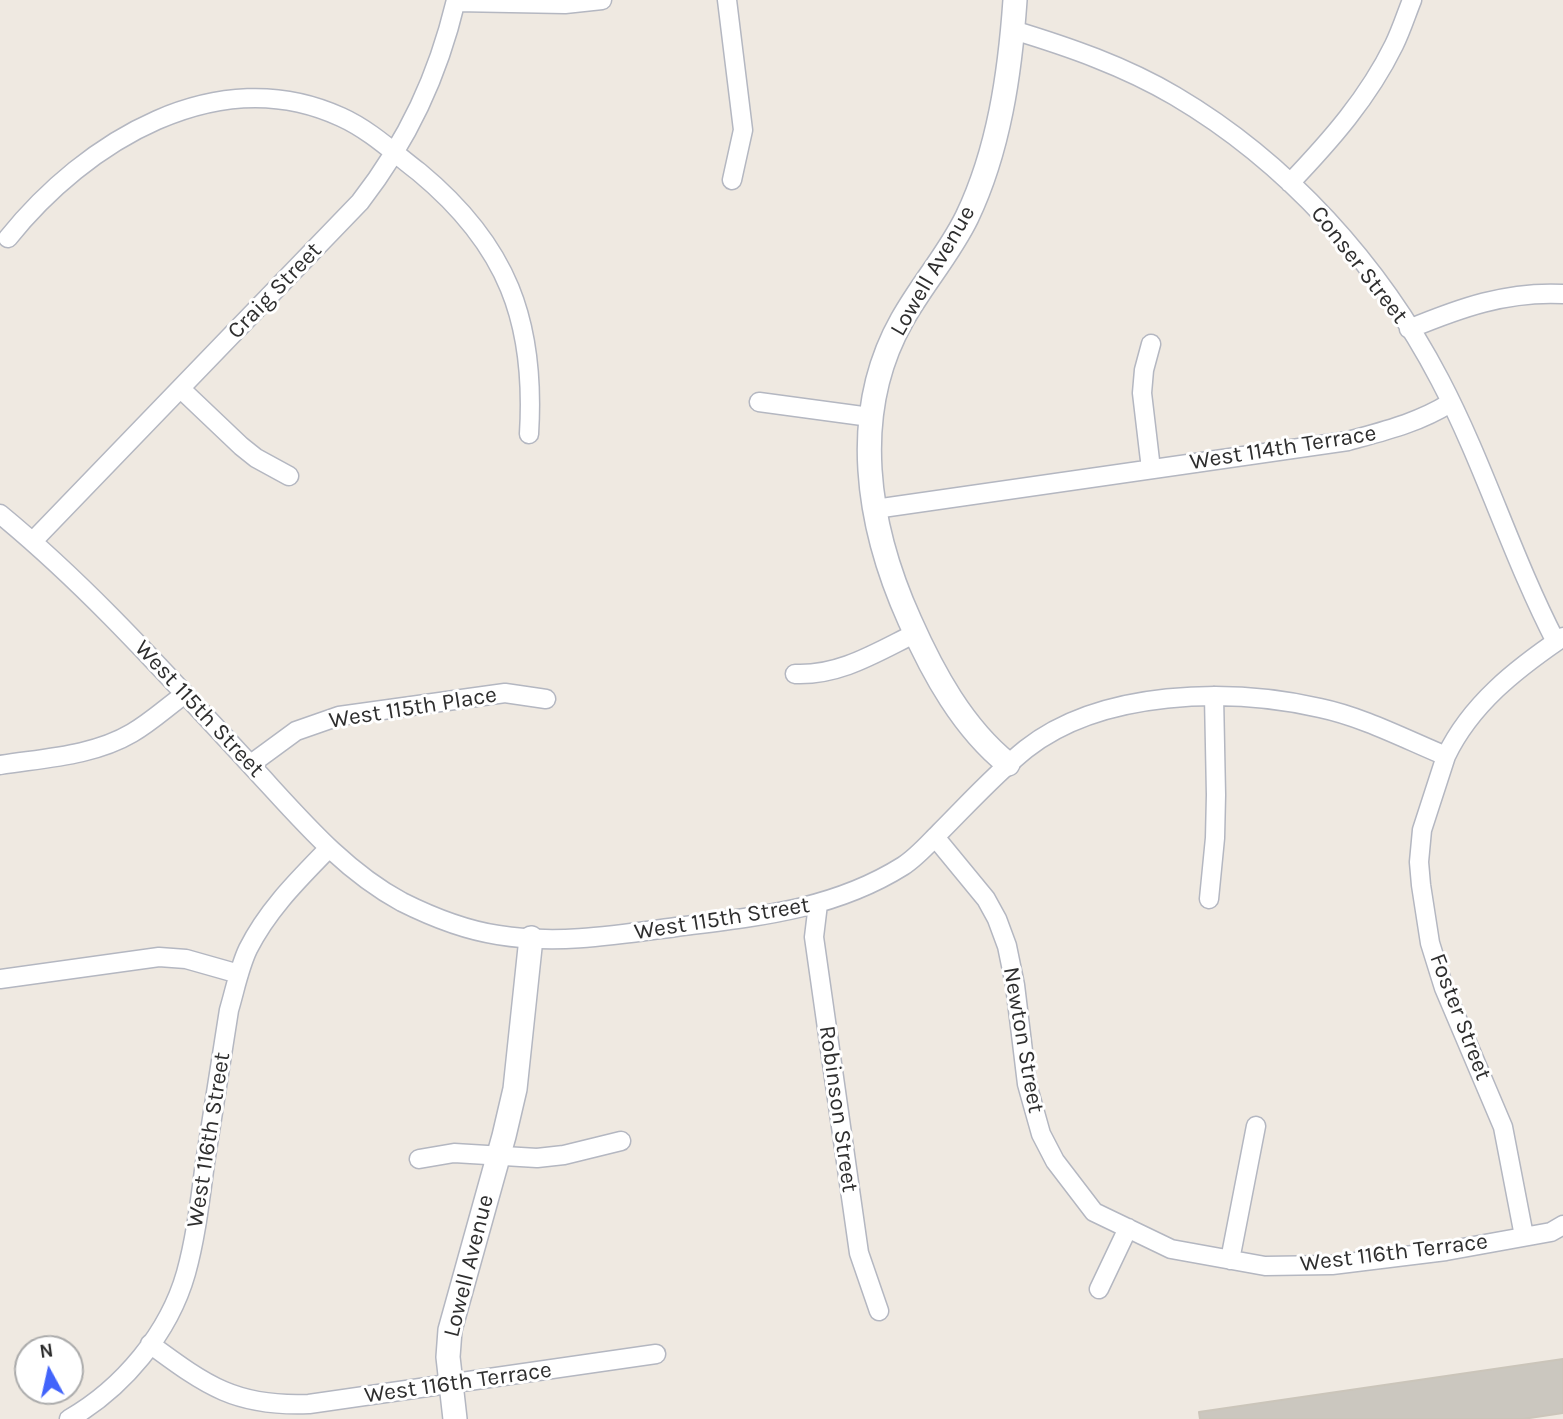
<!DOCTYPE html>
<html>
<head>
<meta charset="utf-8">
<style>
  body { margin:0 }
  #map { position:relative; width:1563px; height:1419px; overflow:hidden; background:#efe9e1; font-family:Karla,sans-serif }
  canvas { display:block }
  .north { position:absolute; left:14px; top:1335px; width:70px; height:70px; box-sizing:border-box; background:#fff; border:2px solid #ababab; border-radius:50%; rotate:352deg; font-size:19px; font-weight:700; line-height:28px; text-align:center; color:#2e2e2e }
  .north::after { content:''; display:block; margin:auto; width:24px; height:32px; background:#4264fb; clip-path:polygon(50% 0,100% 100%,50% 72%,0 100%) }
</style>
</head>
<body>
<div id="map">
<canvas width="1563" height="1419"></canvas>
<div class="north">N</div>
</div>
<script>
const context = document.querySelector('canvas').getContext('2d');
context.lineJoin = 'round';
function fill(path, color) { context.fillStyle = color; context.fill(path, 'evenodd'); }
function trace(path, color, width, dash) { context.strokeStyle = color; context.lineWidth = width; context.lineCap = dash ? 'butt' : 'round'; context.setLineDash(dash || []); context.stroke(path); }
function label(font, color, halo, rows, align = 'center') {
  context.font = font + ' Karla,sans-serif'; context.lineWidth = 6; context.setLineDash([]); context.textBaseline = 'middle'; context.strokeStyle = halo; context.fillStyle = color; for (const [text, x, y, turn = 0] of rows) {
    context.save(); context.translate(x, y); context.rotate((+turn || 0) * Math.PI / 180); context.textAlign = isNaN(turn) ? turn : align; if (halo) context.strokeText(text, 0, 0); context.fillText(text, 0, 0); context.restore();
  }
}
const building = new Path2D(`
  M1563,1359V1413L1523,1419H1200L1199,1412Z`);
fill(building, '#cbc7bf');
trace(building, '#cbc5ba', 2);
const minor = new Path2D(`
  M727,0L743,130L732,180
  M456,2L565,4L602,0
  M1013,30C1069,47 1124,66 1175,96C1287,162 1380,265 1440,380C1484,464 1512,557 1556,642
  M1290,183C1331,140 1368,98 1394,45C1401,31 1406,15 1412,0
  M8,238C85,142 217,60 341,117C370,130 394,153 419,172C507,245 536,321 529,434
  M1409,329C1460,308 1507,291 1563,294
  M181,389L241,446L256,458L289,476
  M759,402L870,417
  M1151,469L1142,393L1144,370L1151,344
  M875,509L1348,441C1384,431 1418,423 1450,403
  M0,514C90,588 167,675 246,760C294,811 339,868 402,902C432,917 465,930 498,935C558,945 617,935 676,927C755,917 833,910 903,866C917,857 929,843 940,832C968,804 995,774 1026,749C1101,690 1229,687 1320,708C1363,717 1405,739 1446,756C1471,704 1516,669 1563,637
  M33,541L360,202C408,140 438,76 456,0
  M795,674C840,676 877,652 916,633
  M1446,756L1422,830L1419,862L1421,885L1430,943L1444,988L1503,1127L1524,1236
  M251,764L296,731L339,716L505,693L546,699
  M0,765C44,758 93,756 132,733C151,722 167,707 185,694
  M935,837L986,899L997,919L1007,946L1015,985L1027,1084L1041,1134L1055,1161L1094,1212L1171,1249L1265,1266L1332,1265L1446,1251L1551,1232L1563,1225
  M1209,899L1215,838L1216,795L1214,696
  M818,904L814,937L859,1253L879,1311
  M0,979L159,957L186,959L239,974
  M419,1159L454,1153L537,1158L564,1155L621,1141
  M1230,1260L1256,1126
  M1099,1289L1128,1228
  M150,1344C207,1386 236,1407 309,1404L656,1354
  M69,1419C123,1388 169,1333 186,1273C196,1237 200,1200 205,1163C213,1112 221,1061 229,1010C235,990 239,968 248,949C268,909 299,879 329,848`);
const tertiary = new Path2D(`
  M1008,764C963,728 933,673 910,621C867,526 849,414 902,320C922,284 949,254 967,217C999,150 1010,73 1015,0
  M455,1419L448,1357L450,1330L504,1136L515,1089L531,938`);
trace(minor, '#b4b7c1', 21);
trace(tertiary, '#b4b7c1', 26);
trace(minor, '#fff', 18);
trace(tertiary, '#fff', 23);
label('23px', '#2e2e2e', '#fff', [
  ["Conser Street",1359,265,52],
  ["Lowell Avenue",933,271,-60],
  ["Craig Street",275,291,-46],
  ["West 114th Terrace",1283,448,-9],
  ["West 115th Place",413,708,-9],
  ["West 115th Street",199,709,47],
  ["West 115th Street",722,919,-9],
  ["Foster Street",1460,1017,69],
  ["Newton Street",1023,1040,80],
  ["Robinson Street",838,1109,82],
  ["West 116th Street",209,1140,-81],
  ["West 116th Terrace",1394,1253,-7],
  ["Lowell Avenue",469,1266,-76],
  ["West 116th Terrace",458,1383,-8]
]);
</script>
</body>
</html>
